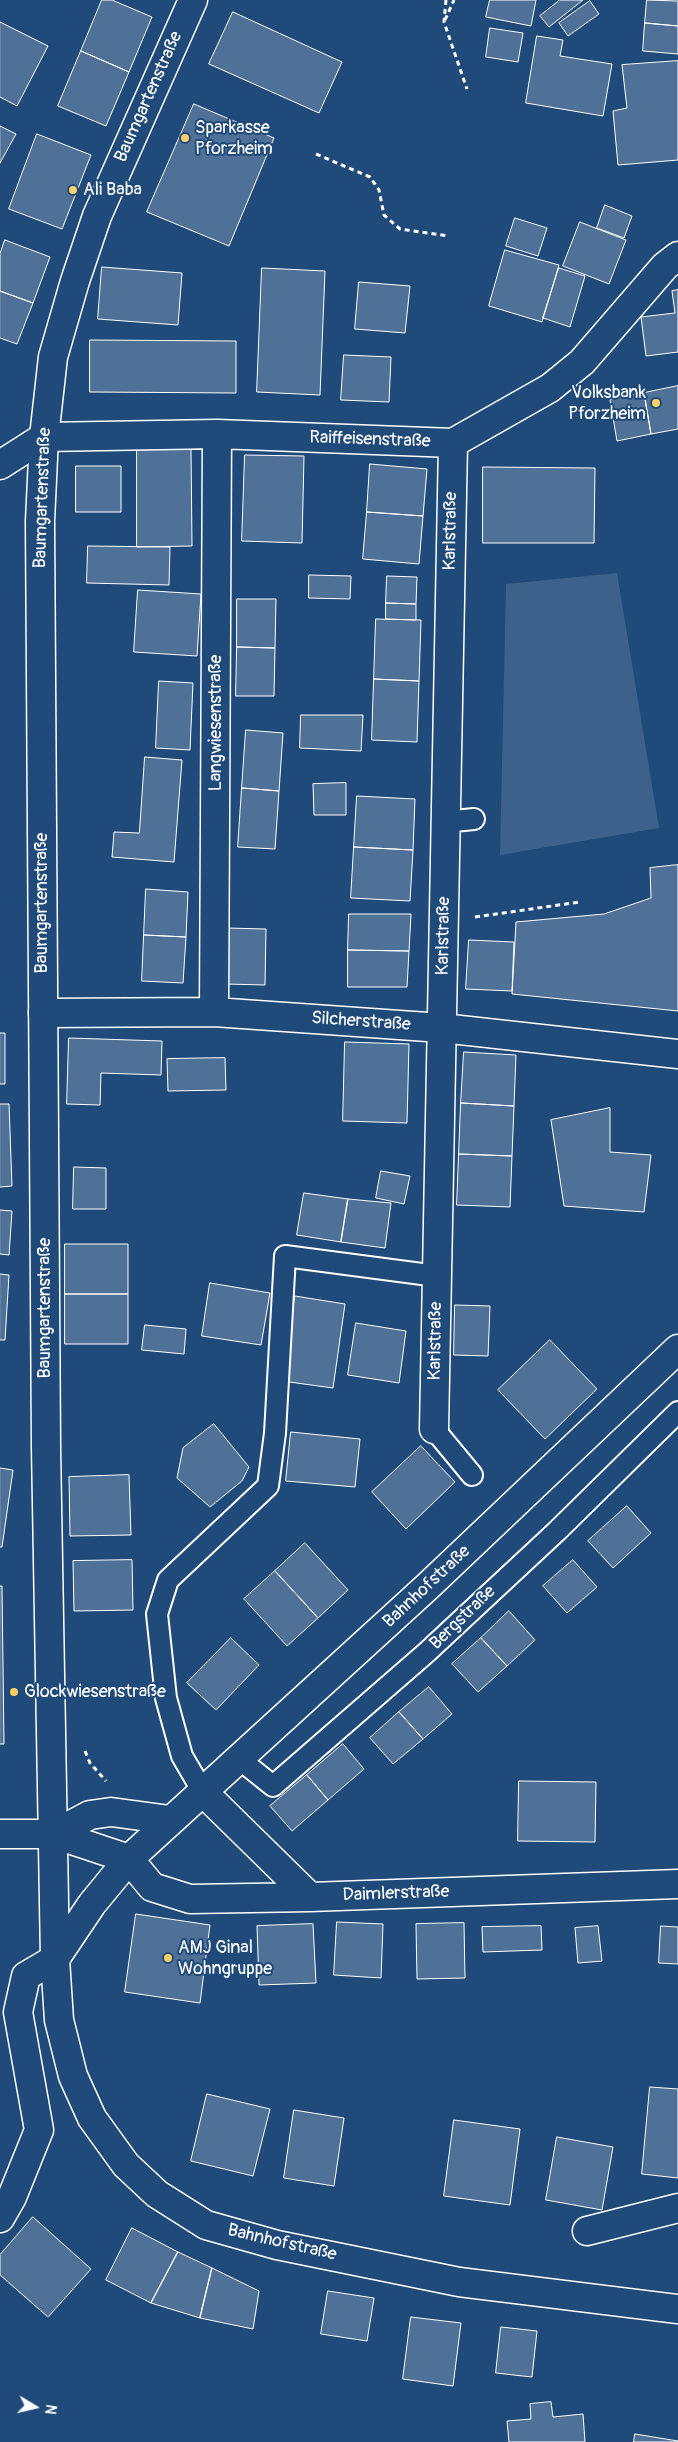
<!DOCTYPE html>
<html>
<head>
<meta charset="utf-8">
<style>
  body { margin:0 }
  #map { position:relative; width:678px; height:2442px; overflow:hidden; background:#1f4a7a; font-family:Pangolin,sans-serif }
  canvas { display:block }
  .north { position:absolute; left:10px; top:2382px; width:50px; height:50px; -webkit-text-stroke:4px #1f4a7a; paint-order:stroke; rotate:99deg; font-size:14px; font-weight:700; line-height:20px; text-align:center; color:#fff }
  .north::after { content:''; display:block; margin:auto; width:18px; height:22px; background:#fff; clip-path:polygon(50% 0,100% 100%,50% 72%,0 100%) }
</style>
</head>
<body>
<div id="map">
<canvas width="678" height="2442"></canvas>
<div class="north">N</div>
</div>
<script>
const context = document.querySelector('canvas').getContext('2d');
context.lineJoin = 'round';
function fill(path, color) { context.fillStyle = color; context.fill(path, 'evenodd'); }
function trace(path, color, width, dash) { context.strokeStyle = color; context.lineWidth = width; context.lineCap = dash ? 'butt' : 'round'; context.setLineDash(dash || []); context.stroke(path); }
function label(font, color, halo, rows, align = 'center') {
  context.font = font + ' Pangolin,sans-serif'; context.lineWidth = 4; context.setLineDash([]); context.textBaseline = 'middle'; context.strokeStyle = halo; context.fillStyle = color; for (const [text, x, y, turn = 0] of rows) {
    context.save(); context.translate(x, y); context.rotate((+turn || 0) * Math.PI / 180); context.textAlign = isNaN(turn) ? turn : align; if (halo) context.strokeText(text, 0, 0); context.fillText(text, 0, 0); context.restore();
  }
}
fill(new Path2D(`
  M617,573L659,828L500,855L506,584Z`), '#3c618b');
const building = new Path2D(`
  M102,0H112L152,17L129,72L81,51Z
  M490,0H536L531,26L486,17Z
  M560,0H583L549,27L540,16Z
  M647,0L678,1V26L645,23Z
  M590,1L599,14L568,36L559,23Z
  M233,12L342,62L319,113L209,64Z
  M0,22L48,46L17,106L0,97Z
  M645,23L678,26V54L643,51Z
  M490,28L523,33L518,62L486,57Z
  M537,36L563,40L560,56L612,64L603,116L526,103Z
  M81,51L129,72L106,126L58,106Z
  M678,61V160L618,165L613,111L627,108L622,65Z
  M194,104L274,138L229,246L147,212Z
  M0,126L16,134L0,163Z
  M37,134L91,155L62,229L9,209Z
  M605,205L632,216L624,238L597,228Z
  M515,218L547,228L538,256L506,246Z
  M580,222L626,240L609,284L563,266Z
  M5,240L50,257L33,303L0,291V254Z
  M505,250L559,265L542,322L489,306Z
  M102,267L182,273L178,325L98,319Z
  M262,268L325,271L320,395L257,392Z
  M559,268L585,276L570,327L543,318Z
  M359,282L410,286L405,333L355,329Z
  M678,290V352L646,356L641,317L675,313L672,291Z
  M0,291L33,303L17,344L0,338Z
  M90,340L236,341V393L90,392Z
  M344,355L391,357L389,402L341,400Z
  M678,386V429L651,434L644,393Z
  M644,393L651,434L617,441L610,400Z
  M137,449H191L192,546L137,547Z
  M245,455L304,456L302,543L242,541Z
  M370,464L427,469L423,516L367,512Z
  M76,466H121V512H76Z
  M483,467L595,468L594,543H483Z
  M367,512L423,516L419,564L363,559Z
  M88,546L170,547L169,585L87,583Z
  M309,575L351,576L350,599L309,598Z
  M387,576L417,577L416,604L386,603Z
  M138,590L201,594L197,656L134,652Z
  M237,599H276L275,648L237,647Z
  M386,603L416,604V620L386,619Z
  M376,619L421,620L419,681L374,679Z
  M237,647L275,648L274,696H236Z
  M374,679L419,681L417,742L372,740Z
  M159,681L193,683L190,750L156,748Z
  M301,715H363L361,751L300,748Z
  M246,730L283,733L279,791L242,788Z
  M145,757L182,760L174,862L112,857L114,832L139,833Z
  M346,783V815H314L313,784Z
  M242,788L279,791L275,849L238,847Z
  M357,796L415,799L413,850L354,847Z
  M354,847L413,850L410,901L351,898Z
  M678,865V1011L512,994L516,922L604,914L651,898L650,868Z
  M146,889L188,892L186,937L144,935Z
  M349,914H411L409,951L348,950Z
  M226,928L266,929L265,985L225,984Z
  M144,935L186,937L183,983L142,981Z
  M469,940L514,942L512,991L466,989Z
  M348,950L409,951L407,987H348Z
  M0,1033H5V1084H0Z
  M69,1038L162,1041L161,1075L101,1073L100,1105L67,1104Z
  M345,1042L409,1044L407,1123L343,1121Z
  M464,1052L516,1055L514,1106L461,1103Z
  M225,1058L226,1090L168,1091L167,1059Z
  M461,1103L514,1106L512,1156L459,1154Z
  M0,1104H9L12,1186L0,1187Z
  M610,1108V1152L651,1155L644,1212L564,1206L551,1120Z
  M459,1154L512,1156L510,1207L457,1205Z
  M74,1167L106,1168V1209H73Z
  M381,1171L410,1176L404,1204L376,1198Z
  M304,1193L348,1199L341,1242L297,1235Z
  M348,1199L391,1203L385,1248L341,1242Z
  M0,1210L12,1211L9,1255L0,1254Z
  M65,1244H128V1294H65Z
  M0,1274L9,1275L5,1340H0Z
  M210,1283L270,1293L261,1345L202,1336Z
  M65,1294H128V1344H65Z
  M295,1296L345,1304L333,1388L282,1381Z
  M455,1305L490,1306L488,1356L454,1355Z
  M356,1323L406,1331L399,1383L348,1375Z
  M145,1325L186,1329L184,1354L142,1350Z
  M550,1340L597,1389L545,1439L498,1390Z
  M214,1424L249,1467L242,1481L210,1507L177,1478L183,1448Z
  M291,1432L360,1439L355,1487L286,1481Z
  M421,1446L455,1482L406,1529L372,1492Z
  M0,1468L13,1470L2,1547H0Z
  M129,1475L131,1535L70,1536L69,1477Z
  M627,1506L651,1533L613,1568L588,1541Z
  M305,1543L348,1590L318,1618L275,1571Z
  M132,1560L133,1610L74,1611L73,1561Z
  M573,1560L597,1587L567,1613L543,1586Z
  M275,1571L318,1618L287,1646L244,1599Z
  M0,1586H2L4,1744H0Z
  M509,1611L535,1640L507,1666L481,1638Z
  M231,1638L259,1665L216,1710L187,1683Z
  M481,1638L507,1666L478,1692L452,1664Z
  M429,1687L452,1714L423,1739L399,1712Z
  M399,1712L423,1739L393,1764L370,1738Z
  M343,1744L364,1769L328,1800L307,1775Z
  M307,1775L328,1800L292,1831L270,1806Z
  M519,1781L596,1782L595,1842L518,1841Z
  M136,1914L210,1925L200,2003L125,1992Z
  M337,1922L383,1924L381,1978L334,1975Z
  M464,1923L465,1978L417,1979L416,1924Z
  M313,1924L316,1983L259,1985L257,1926Z
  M541,1926L542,1950L483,1952L482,1927Z
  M598,1926L602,1961L578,1963L575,1928Z
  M661,1926L678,1927V1964L659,1963Z
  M650,2087L678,2089V2178L642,2174Z
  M207,2094L270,2109L253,2176L191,2161Z
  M294,2110L344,2118L334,2186L284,2178Z
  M454,2120L520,2129L510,2205L444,2196Z
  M557,2137L613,2147L602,2210L546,2200Z
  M33,2217L91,2269L48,2317L0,2275V2255Z
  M132,2228L178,2252L151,2303L106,2280Z
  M178,2252L212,2268L200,2318L151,2303Z
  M212,2268L259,2291L253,2329L200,2318Z
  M328,2291L374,2298L367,2341L321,2334Z
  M411,2317L461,2323L453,2386L403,2379Z
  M501,2327L537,2331L532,2377L496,2373Z
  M551,2402L553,2417L583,2414L585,2442H509L507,2421L531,2419L530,2404Z
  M635,2434L678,2441V2442H634Z`);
fill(building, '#507197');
trace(building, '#fff', 1);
const lane = new Path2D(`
  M444,822L474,819
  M434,1429L472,1475
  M238,1758L273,1786L426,1653L557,1531L678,1412
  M203,1792L182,1756L166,1698L157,1614L168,1580L268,1486L275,1433L285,1256L437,1276`);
const street = new Path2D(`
  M0,465L44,437L217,434L453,443L550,388L582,362L665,266L678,256
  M214,1012L217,434
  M43,1013L214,1012L442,1028L678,1054
  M434,1429L453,443
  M203,1792L310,1897
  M0,1834H54L129,1859
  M54,1834L90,1815L111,1812L170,1820
  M129,1859L152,1887L190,1899L310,1897L678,1884
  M0,2218L12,2197L39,2130L18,2012L26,1976L55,1959L92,1904L129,1859L427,1587L678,1349
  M587,2231L678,2208`);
const secondary = new Path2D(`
  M193,0L97,216L75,281L53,357L44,437L40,521L46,1447L55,1959L59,2020L73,2076L92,2118L126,2165L157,2194L206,2225L277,2245L459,2282L678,2309`);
trace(lane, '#fff', 24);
trace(street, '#fff', 31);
trace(secondary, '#fff', 31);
trace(new Path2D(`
  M446,0L444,22L467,89
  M445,20L454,0
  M316,154L370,177L379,190L384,215L400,229L449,236
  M475,917L580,902
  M85,1751L90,1763L106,1781`), '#fff', 3, [5, 4]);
trace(lane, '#1f4a7a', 20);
trace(street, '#1f4a7a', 28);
trace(secondary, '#1f4a7a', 28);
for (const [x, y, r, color] of [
  [185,138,5,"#ffd166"],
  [73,190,5,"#ffd166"],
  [656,403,5,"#ffd166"],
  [14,1692,5,"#ffd166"],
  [168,1958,5,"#ffd166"]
]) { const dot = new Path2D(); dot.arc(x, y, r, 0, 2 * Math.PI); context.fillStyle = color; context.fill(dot); trace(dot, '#1f4a7a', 2); }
label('18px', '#fff', '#1f4a7a', [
  ["Baumgartenstraße",149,97,-66],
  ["Raiffeisenstraße",370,440,2],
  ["Baumgartenstraße",43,498,-88],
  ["Karlstraße",451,531,-89],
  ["Langwiesenstraße",216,723,-90],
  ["Baumgartenstraße",42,903,-90],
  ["Karlstraße",444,936,-89],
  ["Silcherstraße",361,1022,4],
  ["Baumgartenstraße",45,1308,-90],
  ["Karlstraße",436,1341,-89],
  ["Bahnhofstraße",427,1587,-43],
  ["Bergstraße",463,1618,-44],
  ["Daimlerstraße",396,1894,-2],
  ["Bahnhofstraße",282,2243,13]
]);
label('18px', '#fff', '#1f4a7a', [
  ["Sparkasse",195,128],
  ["Pforzheim",195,149],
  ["Ali Baba",83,190],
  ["Volksbank",646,393,"right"],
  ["Pforzheim",646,414,"right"],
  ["Glockwiesenstraße",24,1692],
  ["AMJ Ginal",178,1948],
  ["Wohngruppe",178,1969]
], 'left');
</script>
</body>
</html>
